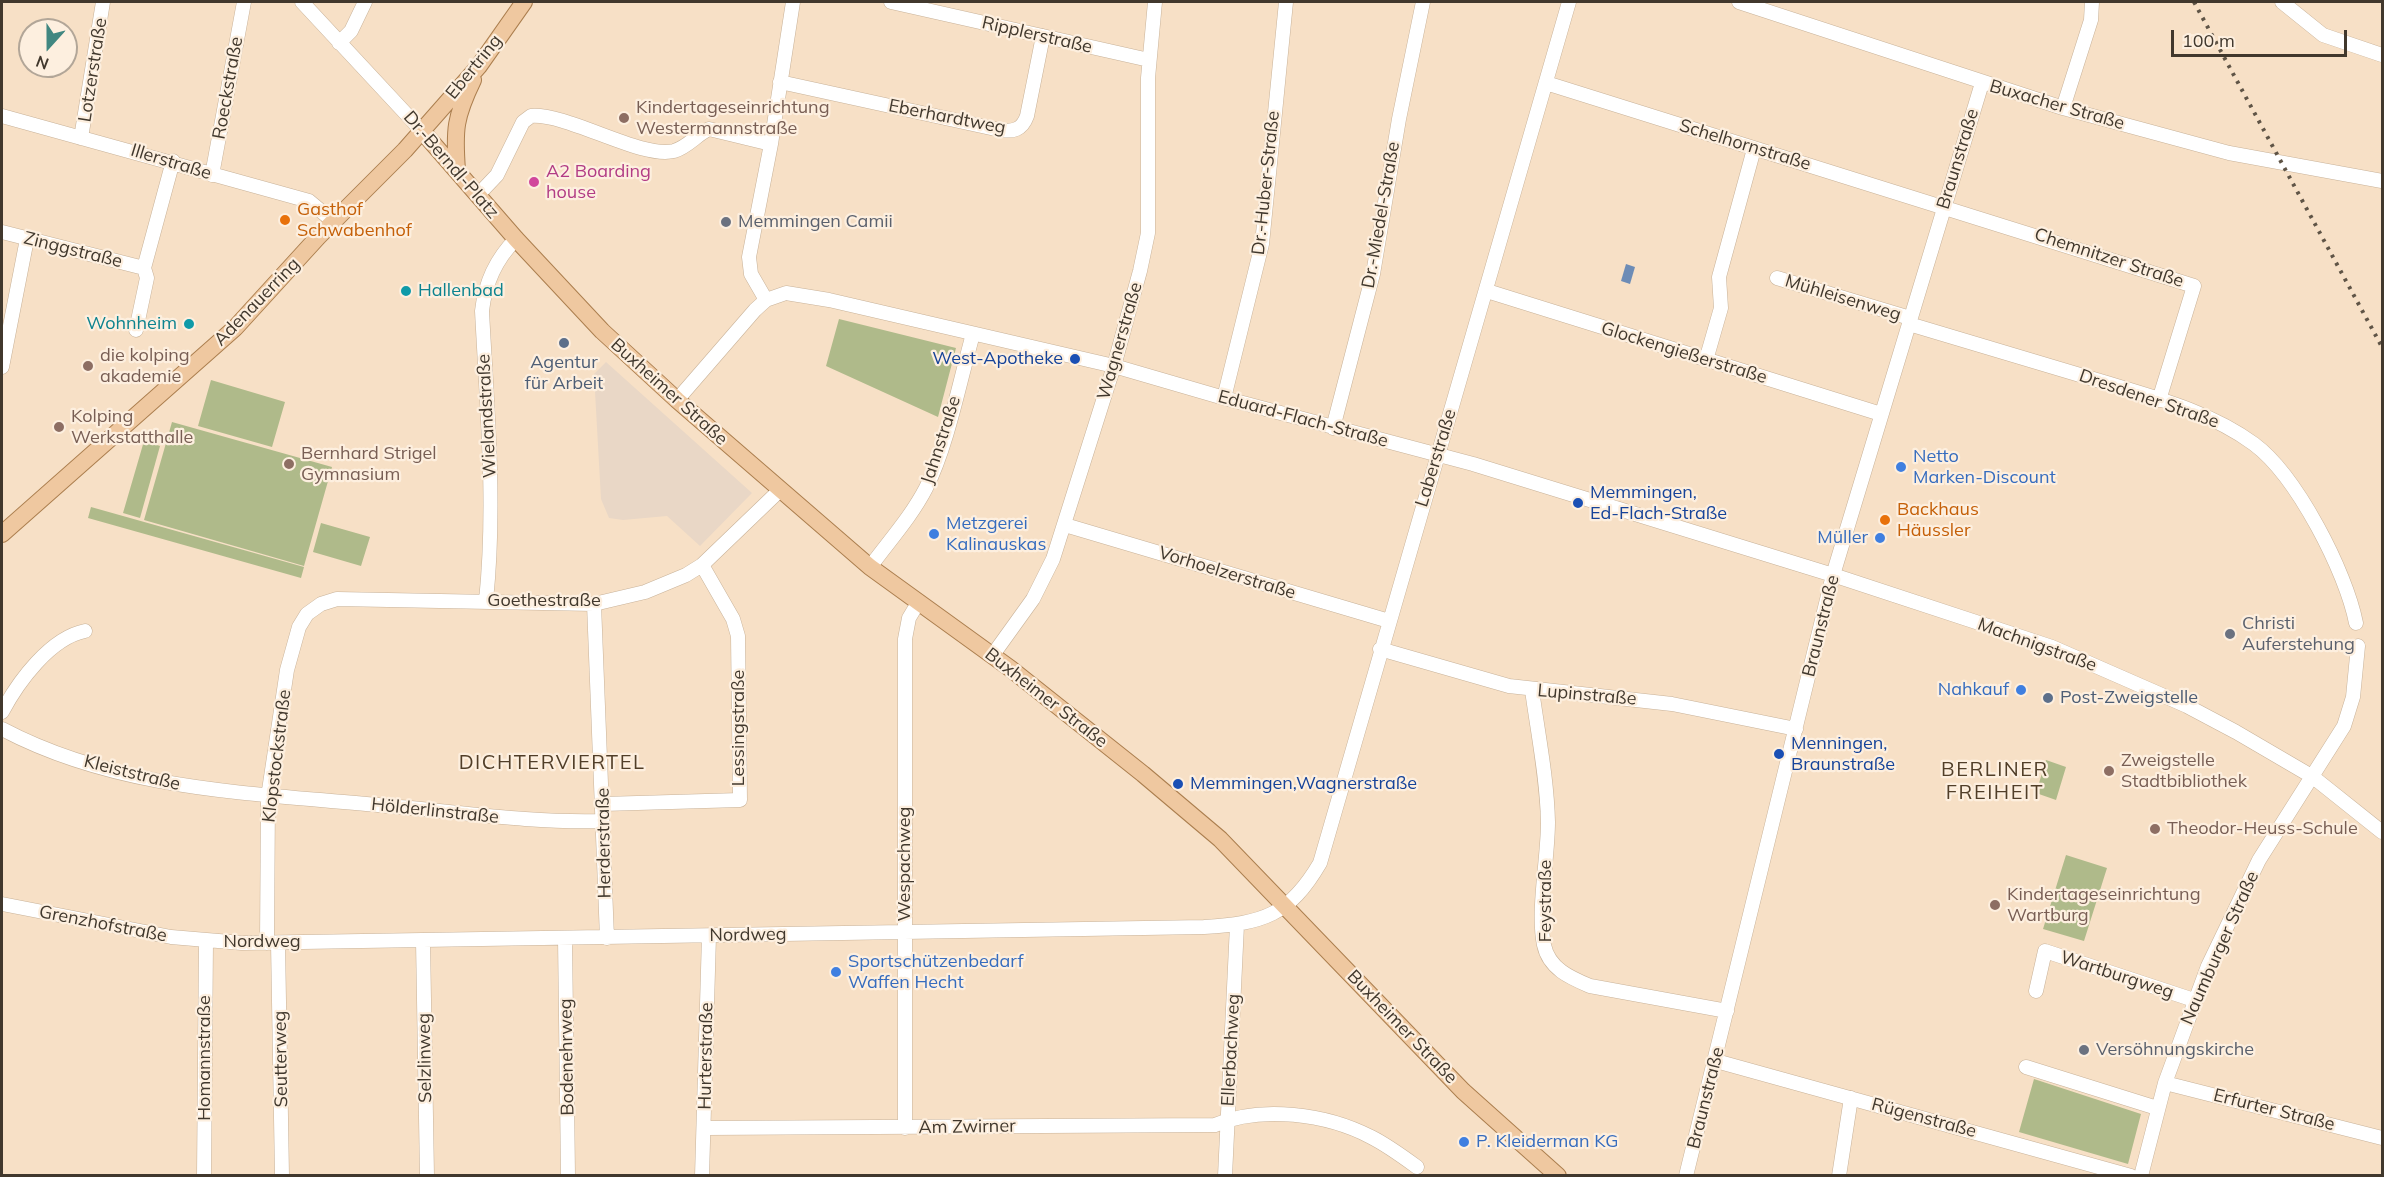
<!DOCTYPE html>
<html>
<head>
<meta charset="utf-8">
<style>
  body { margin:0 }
  #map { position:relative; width:2384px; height:1177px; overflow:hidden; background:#f7e0c6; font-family:Mulish,sans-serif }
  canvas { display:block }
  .frame { position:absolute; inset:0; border:3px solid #41382d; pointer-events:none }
  .north { position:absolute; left:18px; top:18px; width:60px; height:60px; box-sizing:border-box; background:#fdefdf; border:2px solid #b2a698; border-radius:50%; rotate:201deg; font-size:16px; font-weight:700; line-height:24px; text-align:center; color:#41382d }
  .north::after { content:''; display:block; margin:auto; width:21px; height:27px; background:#418781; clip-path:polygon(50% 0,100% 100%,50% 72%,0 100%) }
  .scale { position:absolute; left:2171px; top:30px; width:176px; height:27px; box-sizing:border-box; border:3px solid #41382d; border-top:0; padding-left:8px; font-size:18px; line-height:21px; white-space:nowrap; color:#41382d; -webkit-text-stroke:4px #fdefdf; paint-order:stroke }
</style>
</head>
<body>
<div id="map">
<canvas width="2384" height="1177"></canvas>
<div class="frame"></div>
<div class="north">N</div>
<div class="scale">100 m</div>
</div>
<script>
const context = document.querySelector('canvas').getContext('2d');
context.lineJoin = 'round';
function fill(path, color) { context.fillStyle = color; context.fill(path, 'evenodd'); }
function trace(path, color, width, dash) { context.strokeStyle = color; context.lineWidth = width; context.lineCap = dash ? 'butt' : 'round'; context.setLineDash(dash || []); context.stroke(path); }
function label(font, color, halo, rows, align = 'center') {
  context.font = font + ' Mulish,sans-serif'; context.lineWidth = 4.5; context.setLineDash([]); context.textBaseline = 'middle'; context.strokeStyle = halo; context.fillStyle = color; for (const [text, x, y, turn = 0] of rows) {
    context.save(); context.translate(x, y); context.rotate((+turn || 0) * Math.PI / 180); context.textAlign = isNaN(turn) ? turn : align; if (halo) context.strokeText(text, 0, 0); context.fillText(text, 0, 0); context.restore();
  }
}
fill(new Path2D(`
  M606,362L752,493L700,546L667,516L623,520L609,518L601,499L594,374Z`), '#e9d7c6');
fill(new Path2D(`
  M839,319L956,348L938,417L826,366Z
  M211,380L285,402L272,447L198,426Z
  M172,422L332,467L304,566L144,520Z
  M144,441L160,446L140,518L123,513Z
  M91,507L304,567L301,578L88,518Z
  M321,523L370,537L361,566L313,552Z
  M2046,760L2066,767L2056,800L2036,793Z
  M2066,855L2107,868L2084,941L2043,929Z
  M2034,1079L2141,1114L2128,1164L2019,1132Z`), '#afba8a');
fill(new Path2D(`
  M1626,264L1635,267L1630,284L1621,281Z`), '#6d8cb6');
const minor = new Path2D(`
  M302,2L422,131
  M891,2L1149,60
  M1739,2L2063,108L2229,153L2382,181
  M2282,2L2323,35L2382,55
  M339,43L351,31L365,2
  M780,82L1000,130C1013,132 1022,130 1027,116L1043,36
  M1546,83L2194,286L2159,400
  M2063,108L2091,20L2092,2
  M2,116L309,201L334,222
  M81,138L103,2
  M212,175L244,2
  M478,195L497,175L523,122L531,116C568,113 640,159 674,151C688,147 696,135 709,129L771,144
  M2,232L144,268
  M1777,278L1910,318
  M1487,291L1881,414
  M766,300L751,274L749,257L771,144L793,2
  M1909,324C1972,343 2036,362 2100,381C2153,397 2209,411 2254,444C2297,476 2346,572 2356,623
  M136,330L147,278L144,268L173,161
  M1706,360L1721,308L1719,277L1754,149
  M2,367L27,239
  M1224,398L1262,244L1286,2
  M677,400L755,310L766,300L786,293L829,300L1114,366L1224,398L1473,464L1833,575L2052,647L2187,706L2236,732L2313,777L2382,832
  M1333,428L1373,274L1399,119L1423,2
  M1065,525L1389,621
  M870,567C889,541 911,517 926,488C947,447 960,380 973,334
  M486,601C496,505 487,408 482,311C485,283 496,259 516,239
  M594,604L607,938
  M1380,649L1509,686L1672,704L1796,729
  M992,656L1033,599L1053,559L1114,366L1140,271L1148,233V78L1155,2
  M1532,690C1538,734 1547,778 1548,822C1548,859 1537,910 1544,945C1549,969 1571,978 1590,986L1727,1011
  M2,712C18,682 50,638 85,631
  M2,729C121,792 257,793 388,806C460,812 530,823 602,821
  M603,804L740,800L738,636L733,619L702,565
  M2,904L171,937L242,943L1204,927C1263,923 1289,916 1320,863L1569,2
  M565,938L568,1176
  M423,941L427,1176
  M267,943L268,797L287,670L299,627L307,614L321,604L337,599L594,604L645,592L686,575L702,565L779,491
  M278,943L282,1176
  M2036,991L2045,951L2194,1000
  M1716,1061L2131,1176
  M2026,1067L2157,1108
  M2165,1083L2382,1138
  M705,1128L1215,1125C1261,1105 1327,1114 1371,1137C1387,1145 1402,1156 1417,1167
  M905,1128V639L909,618L918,603
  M204,1176L206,941
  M702,1176L709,936
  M1225,1176L1237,925
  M1686,1176L1833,575L1982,83
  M1839,1176L1851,1098
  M2141,1176L2165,1083L2208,966L2259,860L2344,726L2353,697L2358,646`);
const major = new Path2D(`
  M422,131L516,239L602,331L677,400L870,567L1011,669L1143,774L1220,839L1463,1091L1558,1176
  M457,170C454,130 455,117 473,80
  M2,534L235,328L318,237L405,150L479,66L524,2`);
trace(minor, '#c8b299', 15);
trace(major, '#ab7e4e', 18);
trace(minor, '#fff', 14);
trace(major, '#efc8a0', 16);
trace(new Path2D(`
  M2194,2L2382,347`), '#5f5446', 4, [3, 6]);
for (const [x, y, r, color] of [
  [624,118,6,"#8d6e63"],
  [534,182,6,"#d1479c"],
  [285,220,6,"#e8710a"],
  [726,222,6,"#6b7280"],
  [406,291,6,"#0f9aa8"],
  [189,324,6,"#0f9aa8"],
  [564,343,6,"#5c6f8a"],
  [1075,359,6,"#1a4fb4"],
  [88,366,6,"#8d6e63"],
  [59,427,6,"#8d6e63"],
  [289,464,6,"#8d6e63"],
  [1901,467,6,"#3f7fe0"],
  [1578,503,6,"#1a4fb4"],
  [1885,520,6,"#e8710a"],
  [934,534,6,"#3f7fe0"],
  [1880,538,6,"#3f7fe0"],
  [2230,634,6,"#6b7280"],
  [2021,690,6,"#3f7fe0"],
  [2048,698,6,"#5c6f8a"],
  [1779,754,6,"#1a4fb4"],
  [2109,771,6,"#8d6e63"],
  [1178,784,6,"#1a4fb4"],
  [2155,829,6,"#8d6e63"],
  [1995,905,6,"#8d6e63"],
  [836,972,6,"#3f7fe0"],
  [2084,1050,6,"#6b7280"],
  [1464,1142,6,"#3f7fe0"]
]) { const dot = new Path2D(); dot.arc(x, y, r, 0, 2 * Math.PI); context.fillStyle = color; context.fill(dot); trace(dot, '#fdefdf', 2); }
label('18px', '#41382d', '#fdefdf', [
  ["Ripplerstraße",1037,35,13],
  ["Ebertring",474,67,-51],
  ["Lotzerstraße",93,70,-81],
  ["Roeckstraße",228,88,-80],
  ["Buxacher Straße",2057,105,16],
  ["Eberhardtweg",947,117,11],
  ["Schelhornstraße",1745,145,17],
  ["Braunstraße",1958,159,-73],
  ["Illerstraße",171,162,17],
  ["Dr.-Berndl-Platz",451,165,49],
  ["Dr.-Huber-Straße",1266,183,-84],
  ["Dr.-Miedel-Straße",1381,215,-80],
  ["Zinggstraße",73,250,14],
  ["Chemnitzer Straße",2109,258,18],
  ["Mühleisenweg",1843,298,17],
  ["Adenauerring",257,302,-46],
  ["Wagnerstraße",1120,341,-74],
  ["Glockengießerstraße",1684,353,17],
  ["Buxheimer Straße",669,392,42],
  ["Dresdener Straße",2149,399,19],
  ["Wielandstraße",487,416,-93],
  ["Eduard-Flach-Straße",1303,419,15],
  ["Jahnstraße",941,440,-72],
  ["Laberstraße",1436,458,-73],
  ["Vorhoelzerstraße",1227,573,17],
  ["Goethestraße",544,601],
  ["Braunstraße",1821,626,-76],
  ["Machnigstraße",2037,645,20],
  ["Lupinstraße",1587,695,5],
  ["Buxheimer Straße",1046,698,38],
  ["Lessingstraße",739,728,-90],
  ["Klopstockstraße",277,756,-83],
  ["Kleiststraße",132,773,14],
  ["Hölderlinstraße",435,811,6],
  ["Herderstraße",604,843,-91],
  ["Wespachweg",905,864,-90],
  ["Feystraße",1546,901,-90],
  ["Grenzhofstraße",103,924,11],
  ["Nordweg",748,935,-1],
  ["Nordweg",262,942],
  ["Naumburger Straße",2220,948,-66],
  ["Wartburgweg",2117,975,18],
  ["Buxheimer Straße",1402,1027,46],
  ["Ellerbachweg",1231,1050,-87],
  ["Hurterstraße",706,1056,-89],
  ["Bodenehrweg",567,1057,-91],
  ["Homannstraße",205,1058,-90],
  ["Selzlinweg",425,1058,-91],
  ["Seutterweg",281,1059,-91],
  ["Braunstraße",1706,1098,-76],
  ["Erfurter Straße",2274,1110,14],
  ["Rügenstraße",1924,1118,15],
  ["Am Zwirner",967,1127,-1]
]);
label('18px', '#785e54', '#fdefdf', [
  ["Kindertageseinrichtung",636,108],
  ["Westermannstraße",636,129],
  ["die kolping",100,356],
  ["akademie",100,377],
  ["Kolping",71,417],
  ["Werkstatthalle",71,438],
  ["Bernhard Strigel",301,454],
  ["Gymnasium",301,475],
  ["Zweigstelle",2121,761],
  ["Stadtbibliothek",2121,782],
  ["Theodor-Heuss-Schule",2167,829],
  ["Kindertageseinrichtung",2007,895],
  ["Wartburg",2007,916]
], 'left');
label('18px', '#b23c85', '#fdefdf', [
  ["A2 Boarding",546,172],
  ["house",546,193]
], 'left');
label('18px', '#c56008', '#fdefdf', [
  ["Gasthof",297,210],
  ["Schwabenhof",297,231],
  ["Backhaus",1897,510],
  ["Häussler",1897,531]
], 'left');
label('18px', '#5b616d', '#fdefdf', [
  ["Memmingen Camii",738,222],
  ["Christi",2242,624],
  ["Auferstehung",2242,645],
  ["Versöhnungskirche",2096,1050]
], 'left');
label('18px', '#0d838f', '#fdefdf', [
  ["Hallenbad",418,291],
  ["Wohnheim",177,324,"right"]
], 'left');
label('18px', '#164399', '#fdefdf', [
  ["West-Apotheke",1063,359,"right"],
  ["Memmingen,",1590,493],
  ["Ed-Flach-Straße",1590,514],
  ["Menningen,",1791,744],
  ["Braunstraße",1791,765],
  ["Memmingen,Wagnerstraße",1190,784]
], 'left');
label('18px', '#4e5e75', '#fdefdf', [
  ["Agentur",564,363],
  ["für Arbeit",564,384],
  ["Post-Zweigstelle",2060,698,"left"]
]);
label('18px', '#366cbe', '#fdefdf', [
  ["Netto",1913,457],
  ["Marken-Discount",1913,478],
  ["Metzgerei",946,524],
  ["Kalinauskas",946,545],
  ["Müller",1868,538,"right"],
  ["Nahkauf",2009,690,"right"],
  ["Sportschützenbedarf",848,962],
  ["Waffen Hecht",848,983],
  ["P. Kleiderman KG",1476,1142]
], 'left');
context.letterSpacing = '1.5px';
label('20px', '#513e28', '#fdefdf', [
  ["DICHTERVIERTEL",552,763],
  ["BERLINER",1995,770],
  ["FREIHEIT",1995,793]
]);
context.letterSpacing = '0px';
</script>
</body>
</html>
